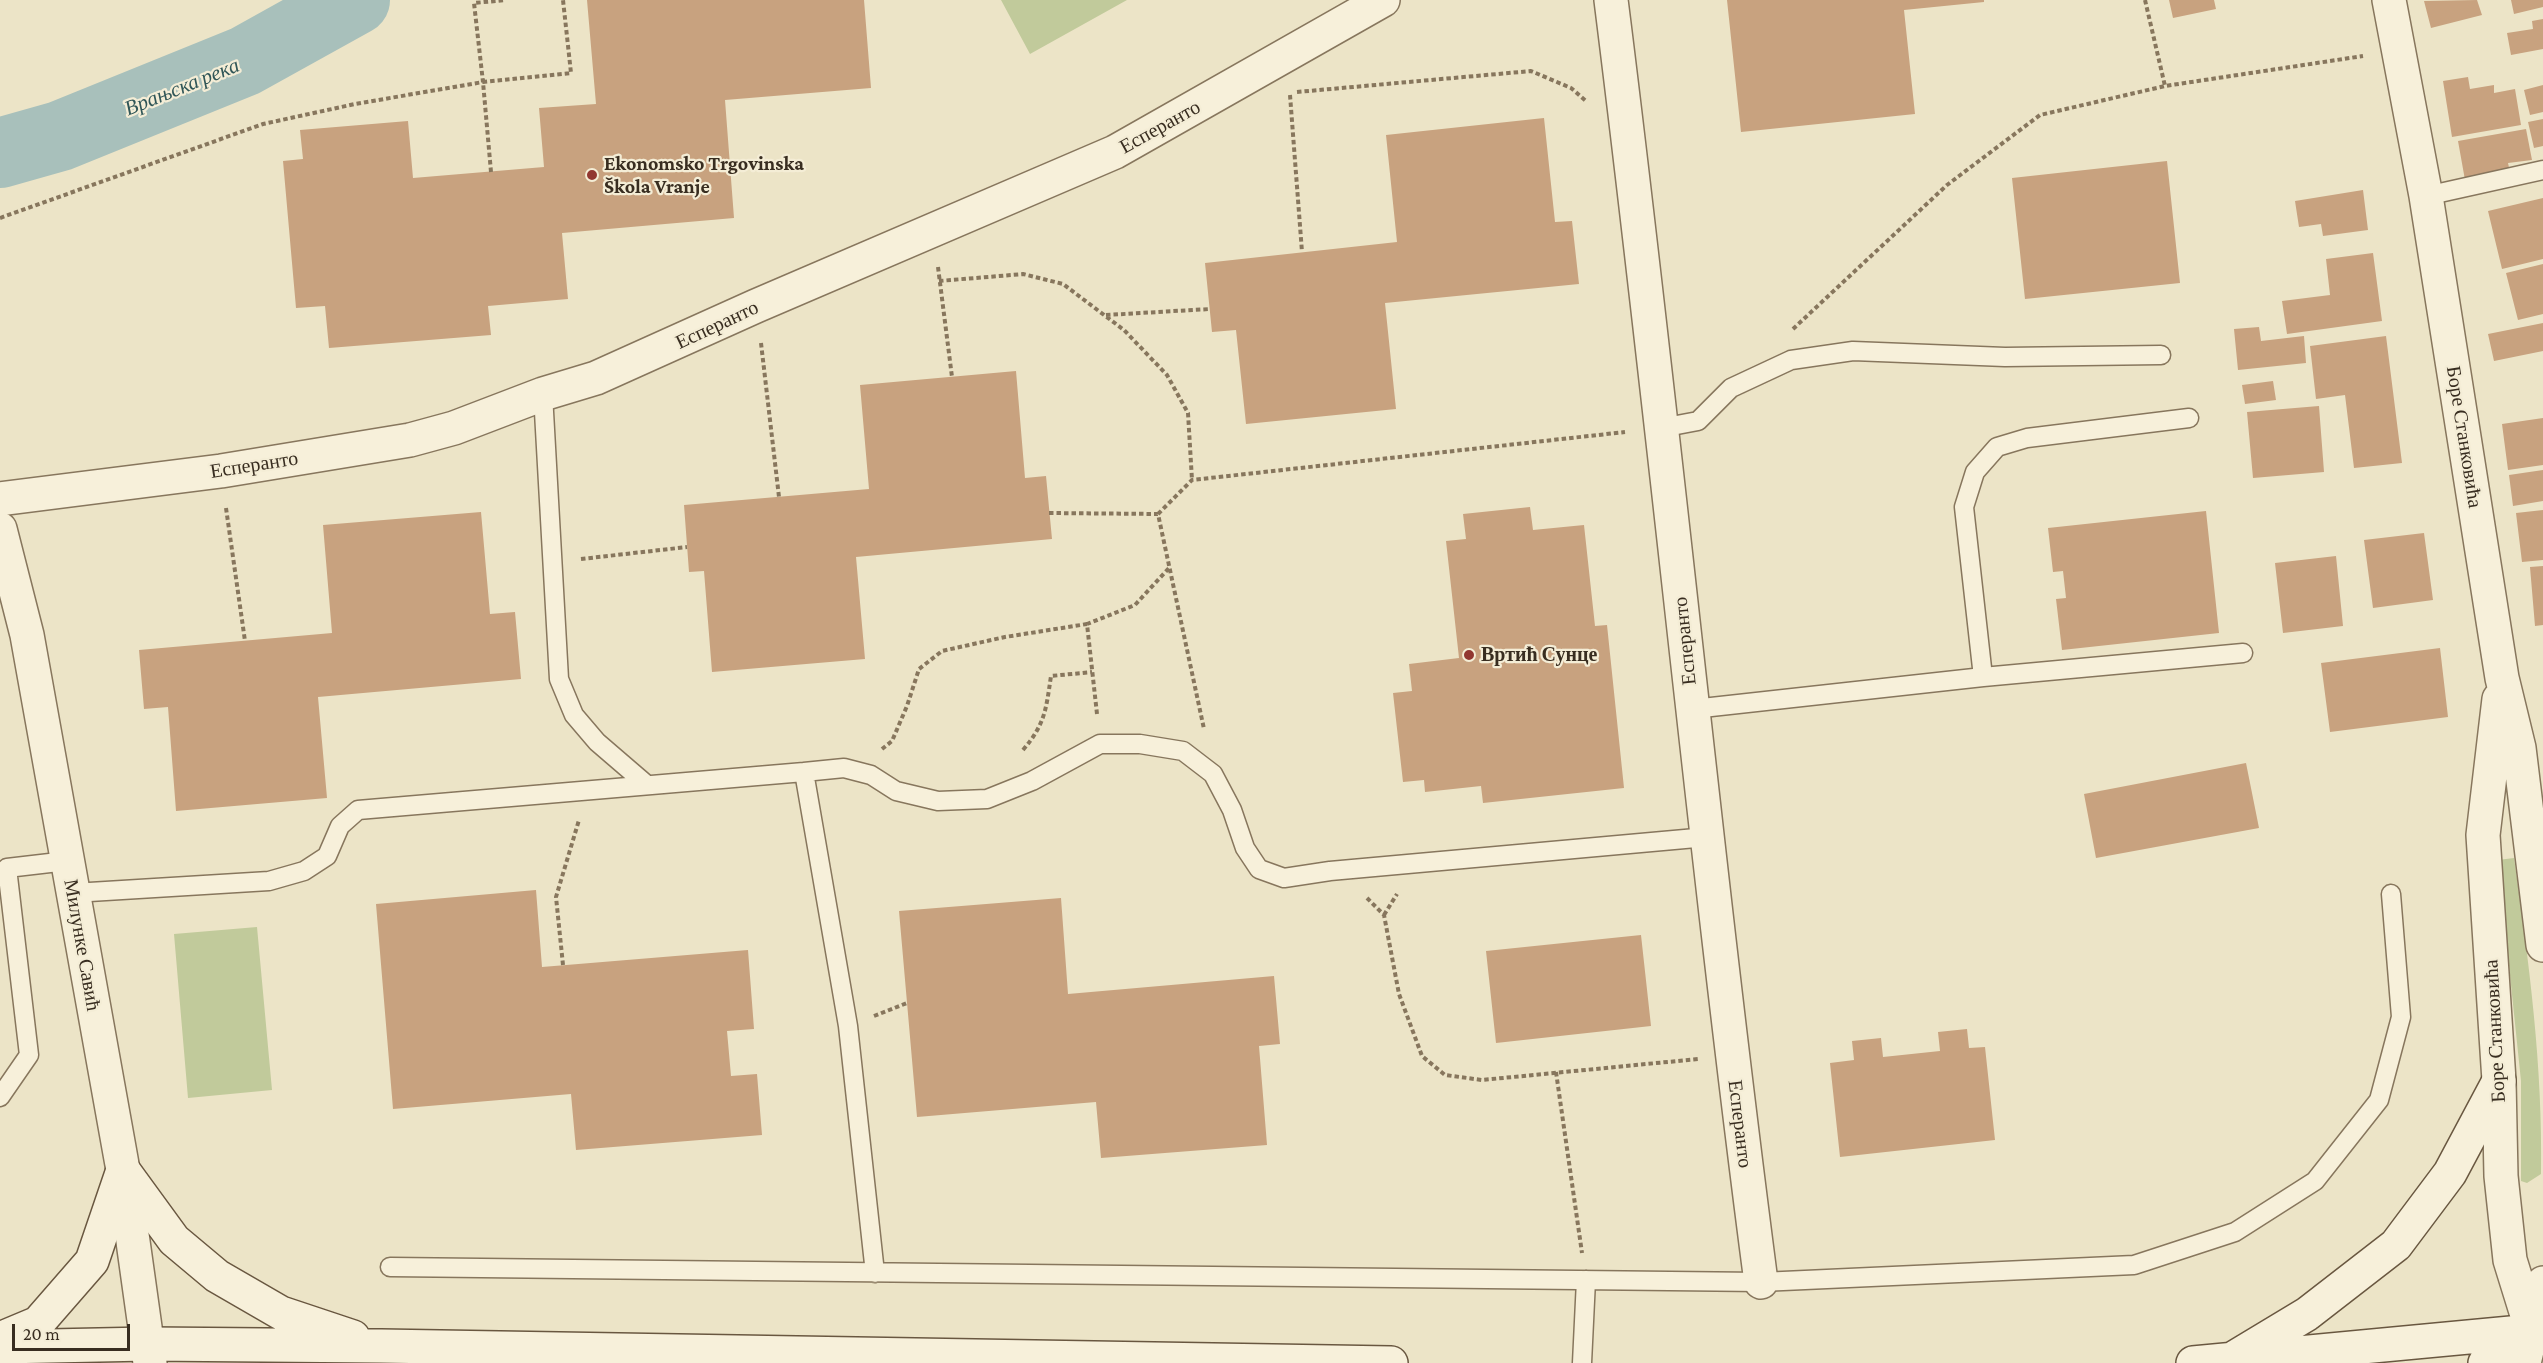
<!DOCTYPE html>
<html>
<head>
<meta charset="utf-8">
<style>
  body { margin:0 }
  #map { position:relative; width:2543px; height:1363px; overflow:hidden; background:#ece4c7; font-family:"Crimson Pro",serif }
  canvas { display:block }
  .scale { position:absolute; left:12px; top:1324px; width:118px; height:27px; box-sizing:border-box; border:3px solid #382d20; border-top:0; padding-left:8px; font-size:18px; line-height:21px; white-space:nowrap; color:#382d20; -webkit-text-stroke:4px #f4edd6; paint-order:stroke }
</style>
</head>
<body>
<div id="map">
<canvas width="2543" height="1363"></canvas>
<div class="scale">20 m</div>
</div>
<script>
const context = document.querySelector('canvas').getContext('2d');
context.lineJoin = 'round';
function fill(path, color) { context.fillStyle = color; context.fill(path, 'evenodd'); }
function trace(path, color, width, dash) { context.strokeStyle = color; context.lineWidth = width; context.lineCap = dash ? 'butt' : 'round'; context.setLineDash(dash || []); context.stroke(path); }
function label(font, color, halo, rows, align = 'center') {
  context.font = font + ' "Crimson Pro",serif'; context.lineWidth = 4.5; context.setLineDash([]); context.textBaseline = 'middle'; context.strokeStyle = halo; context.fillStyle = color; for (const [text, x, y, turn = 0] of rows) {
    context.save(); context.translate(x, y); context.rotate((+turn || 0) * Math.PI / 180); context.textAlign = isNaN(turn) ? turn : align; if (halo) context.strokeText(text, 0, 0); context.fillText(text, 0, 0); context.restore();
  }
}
fill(new Path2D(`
  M1001,0H1127L1030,54Z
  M2514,858C2529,962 2543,1068 2541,1174L2527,1183L2521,1181V1081L2498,860Z
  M257,927L272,1090L188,1098L174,934Z`), '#c1ca9b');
trace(new Path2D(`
  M0,153L60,136L245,61L355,0`), '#a8c0bb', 70);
fill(new Path2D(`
  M587,0H864L871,88L725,100L734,218L562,233L568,299L488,306L491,335L329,348L325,306L296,308L283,161L303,159L300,130L408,121L413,178L544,167L539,108L596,104Z
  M1727,0H1984V2L1904,10L1915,114L1741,132Z
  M2169,0H2214L2216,9L2173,18Z
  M2477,0L2482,15L2431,28L2424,1Z
  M2511,0H2543V7L2514,14Z
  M2543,19V49L2511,55L2507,33L2533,29L2532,21Z
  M2468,77L2470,89L2494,85V93L2515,89L2521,125L2452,137L2443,81Z
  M2543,85V112L2530,115L2524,90Z
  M1544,118L1555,222L1572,221L1579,284L1385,303L1396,409L1246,424L1236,330L1212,332L1205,263L1397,242L1386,135Z
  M2543,119V146L2534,148L2528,122Z
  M2526,129L2532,160L2508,163L2510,172L2465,180L2458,141Z
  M2167,161L2180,283L2025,299L2012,178Z
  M2363,190L2368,230L2323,236L2321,224L2299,227L2295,201Z
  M2543,198V259L2502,269L2488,211Z
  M2373,253L2382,321L2287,334L2282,301L2330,295L2326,259Z
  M2543,264V314L2518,320L2506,273Z
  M2543,323V351L2494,361L2488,334Z
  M2259,327L2261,341L2304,336L2306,363L2238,370L2234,329Z
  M2386,336L2402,463L2354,468L2345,395L2316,399L2310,346Z
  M1016,371L1025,478L1046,476L1052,539L856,557L865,659L712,672L704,571L689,572L684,505L869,489L860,385Z
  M2273,381L2276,400L2245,404L2242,385Z
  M2319,406L2324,472L2253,478L2247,412Z
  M2543,418V465L2508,470L2502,424Z
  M2543,470V501L2513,506L2509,475Z
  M1530,507L1533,530L1584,525L1595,626L1607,625L1624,788L1483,803L1481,786L1425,792L1424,780L1403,782L1393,693L1412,691L1409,664L1459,658L1446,541L1466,539L1463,514Z
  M2543,510V560L2522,562L2516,513Z
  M2206,511L2219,633L2062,650L2056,599L2066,598L2063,571L2053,572L2048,528Z
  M481,512L490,614L515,612L521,679L318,697L327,798L176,811L168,707L144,709L139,650L332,633L323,525Z
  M2424,533L2433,600L2373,608L2364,540Z
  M2336,556L2343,626L2283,633L2275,563Z
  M2543,566V625L2535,626L2530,567Z
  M2440,648L2448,717L2330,732L2321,663Z
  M2246,763L2259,828L2096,858L2084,794Z
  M536,890L542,967L748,950L754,1029L727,1031L731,1076L757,1074L762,1135L576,1150L571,1094L393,1109L376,904Z
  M1061,898L1068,994L1274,976L1280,1044L1259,1046L1267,1145L1101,1158L1096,1102L917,1117L899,911Z
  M1641,935L1651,1026L1496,1043L1486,951Z
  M1967,1029L1969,1048L1985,1047L1995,1140L1840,1157L1830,1063L1854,1060L1852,1041L1881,1038L1883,1057L1940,1051L1938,1032Z`), '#c8a27f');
const service = new Path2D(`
  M2426,196L2543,170
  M543,394L559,679L574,715L597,742L647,785
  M1661,428L1698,421L1731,388L1791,360L1853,351L2005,357L2161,355
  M1983,677L1964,507L1975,472L1997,447L2027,438L2189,418
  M1693,709L1983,677L2243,653
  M804,772L844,768L871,775L896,791L938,801L987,799L1032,781L1100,744H1140L1183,751L1213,774L1232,810L1245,848L1259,869L1284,878L1330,871L1707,837
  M73,893L269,881L304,871L327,856L340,826L358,810L804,772L848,1026L875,1273
  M0,1097L29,1055L7,868L67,861
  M390,1267L1761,1282L2134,1265L2235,1232L2315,1181L2379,1100L2401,1017L2391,894
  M1582,1363L1586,1280`);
const minor = new Path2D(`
  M1611,0C1665,427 1705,855 1761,1282
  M0,499L221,471L410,440L454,428L543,394L596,378L756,306L1115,152L1383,0`);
const tertiary = new Path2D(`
  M2389,0L2426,196L2502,678L2519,748L2543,945
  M0,529L27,635L123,1170L150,1363
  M2499,699L2483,835L2499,1081L2501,1176L2510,1260L2532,1331
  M2524,1363L2543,1283`);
const secondary = new Path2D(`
  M123,1170L174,1240L217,1276L281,1313L353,1337
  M0,1339L38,1323L92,1261L123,1170
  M0,1347L148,1344L381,1346L1391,1363
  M2229,1361L2307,1314L2396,1245L2450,1173L2499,1081
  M2193,1363L2532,1331
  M2485,1363L2528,1334`);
trace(service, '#87765d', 21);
trace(minor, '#87765d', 36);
trace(tertiary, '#87765d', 36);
trace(secondary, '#695740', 36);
trace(new Path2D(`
  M2145,0L2165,86
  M1297,92L1531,71L1571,88L1586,101
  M1290,95L1302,252
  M491,172L483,82L571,73L563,0
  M0,218L263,124L355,104L483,82L474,3L506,0
  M938,267L952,377
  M939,281L1023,274L1063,284L1124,330L1167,375L1188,413L1192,480
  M1106,315L1210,309
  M1793,329L1947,185L2040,115L2165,86L2363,56
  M761,343L779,497
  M226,508L245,641
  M1049,513L1158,514L1204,729
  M1158,514L1192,480L1625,432
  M581,559L687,547
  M1097,714L1087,624L1135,605L1169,568
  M882,749L892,741L907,706L919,669L942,651L1005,637L1087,624
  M1023,750C1045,724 1046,710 1051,676L1092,672
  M1367,898L1384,915L1399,994L1422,1056L1445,1075L1482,1080L1698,1059
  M1384,915L1397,894
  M563,965L556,897L579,820
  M874,1016L907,1003
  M1556,1072L1582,1253`), '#87765d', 4, [4.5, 3]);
trace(service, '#f7f0da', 18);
trace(minor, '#f7f0da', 33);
trace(tertiary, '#f7f0da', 33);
trace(secondary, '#f7f0da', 33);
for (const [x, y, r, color] of [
  [592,175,6,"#923731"],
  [1469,655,6,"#923731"]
]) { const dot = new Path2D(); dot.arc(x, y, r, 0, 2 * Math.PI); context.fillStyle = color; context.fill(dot); trace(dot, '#f4edd6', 2); }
label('20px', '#382d20', '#f4edd6', [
  ["Есперанто",1160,127,-29],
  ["Есперанто",717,325,-25],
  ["Боре Станковића",2464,437,81],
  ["Есперанто",254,465,-9],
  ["Есперанто",1685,641,-96],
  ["Милунке Савић",82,945,80],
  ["Боре Станковића",2495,1031,-93],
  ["Есперанто",1740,1124,83]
]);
label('bold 20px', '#382d20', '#f4edd6', [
  ["Ekonomsko Trgovinska",604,164],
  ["Škola Vranje",604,187],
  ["Вртић Сунце",1481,655]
], 'left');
label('italic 21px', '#305657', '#f4edd6', [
  ["Врањска река",182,87,-22]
]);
</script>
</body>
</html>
